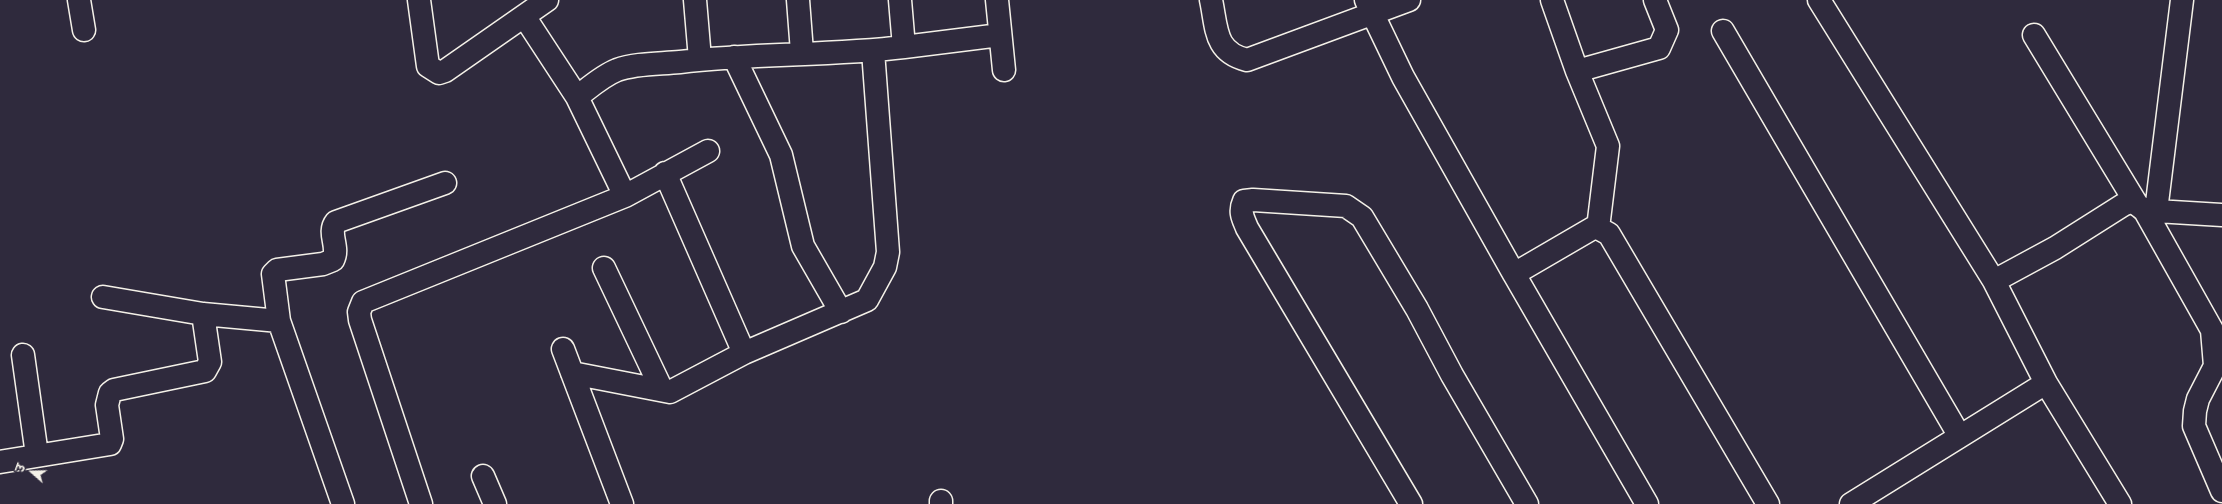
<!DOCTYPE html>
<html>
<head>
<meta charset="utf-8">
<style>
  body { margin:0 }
  #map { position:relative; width:2222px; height:504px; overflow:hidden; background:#2f2a3d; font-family:"Playpen Sans","Playpen Sans Deva",sans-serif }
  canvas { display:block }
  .north { position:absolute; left:12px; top:452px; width:40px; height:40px; -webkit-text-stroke:3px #2f2a3d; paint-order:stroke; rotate:290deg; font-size:11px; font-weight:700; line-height:16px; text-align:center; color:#f4f1e8 }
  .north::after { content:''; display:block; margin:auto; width:14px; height:18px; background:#f4f1e8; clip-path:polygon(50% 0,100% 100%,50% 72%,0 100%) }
</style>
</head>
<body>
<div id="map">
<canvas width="2222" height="504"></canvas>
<div class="north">उ</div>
</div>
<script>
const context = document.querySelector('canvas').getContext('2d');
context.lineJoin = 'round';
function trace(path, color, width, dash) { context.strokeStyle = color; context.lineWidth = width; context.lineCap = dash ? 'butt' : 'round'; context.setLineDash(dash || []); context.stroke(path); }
const minor = new Path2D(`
  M79,0L84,30
  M419,0L428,66L439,73L445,71L547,0
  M695,0L700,59
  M798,0L802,52
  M997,0L1004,70
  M1211,0C1217,28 1214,52 1247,60L1409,0
  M1366,0L1403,77L1514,274
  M1552,0L1577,71L1608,146L1598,228
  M1819,0L1994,281L2046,383L2120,504
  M524,16L577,97L625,196
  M1723,31L1959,435
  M2034,35L2136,203
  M904,47L1000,35
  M734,57L781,155L803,246L841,312
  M1577,71L1659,48L1667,30L1655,0
  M577,97C589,88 602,76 617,70C636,63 660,64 680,62C755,53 830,56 904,47L900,0
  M665,173L744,353
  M2156,211L2222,215
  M2150,220L2156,211L2182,0
  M604,268L662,390
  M1994,281L2055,248L2123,205C2133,200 2137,204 2145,211L2212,330L2215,366L2198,399L2195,411L2194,426L2222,491
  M103,297L203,314L279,321
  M563,349L622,504
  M23,355L37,455
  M572,373L670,392L744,353L867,300L885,267L888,252L873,51
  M0,462L110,444L112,439L107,405L110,393L114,390L205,371L210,362L203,314
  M483,476L495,504
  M941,501V504
  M343,504L279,321L273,274L277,270L323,264L333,260C340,247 327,233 336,222L445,183
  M421,504L360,320L359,312L363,302L625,196L708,151
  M1411,504L1247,228C1243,218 1239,212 1244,201L1253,200L1346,206L1362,217L1417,309L1452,375L1527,504
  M1647,504L1514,274L1593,228H1598L1609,234L1768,504
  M1851,504L2046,383`);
trace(minor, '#f4f1e8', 25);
trace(minor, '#2f2a3d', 22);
</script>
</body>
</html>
